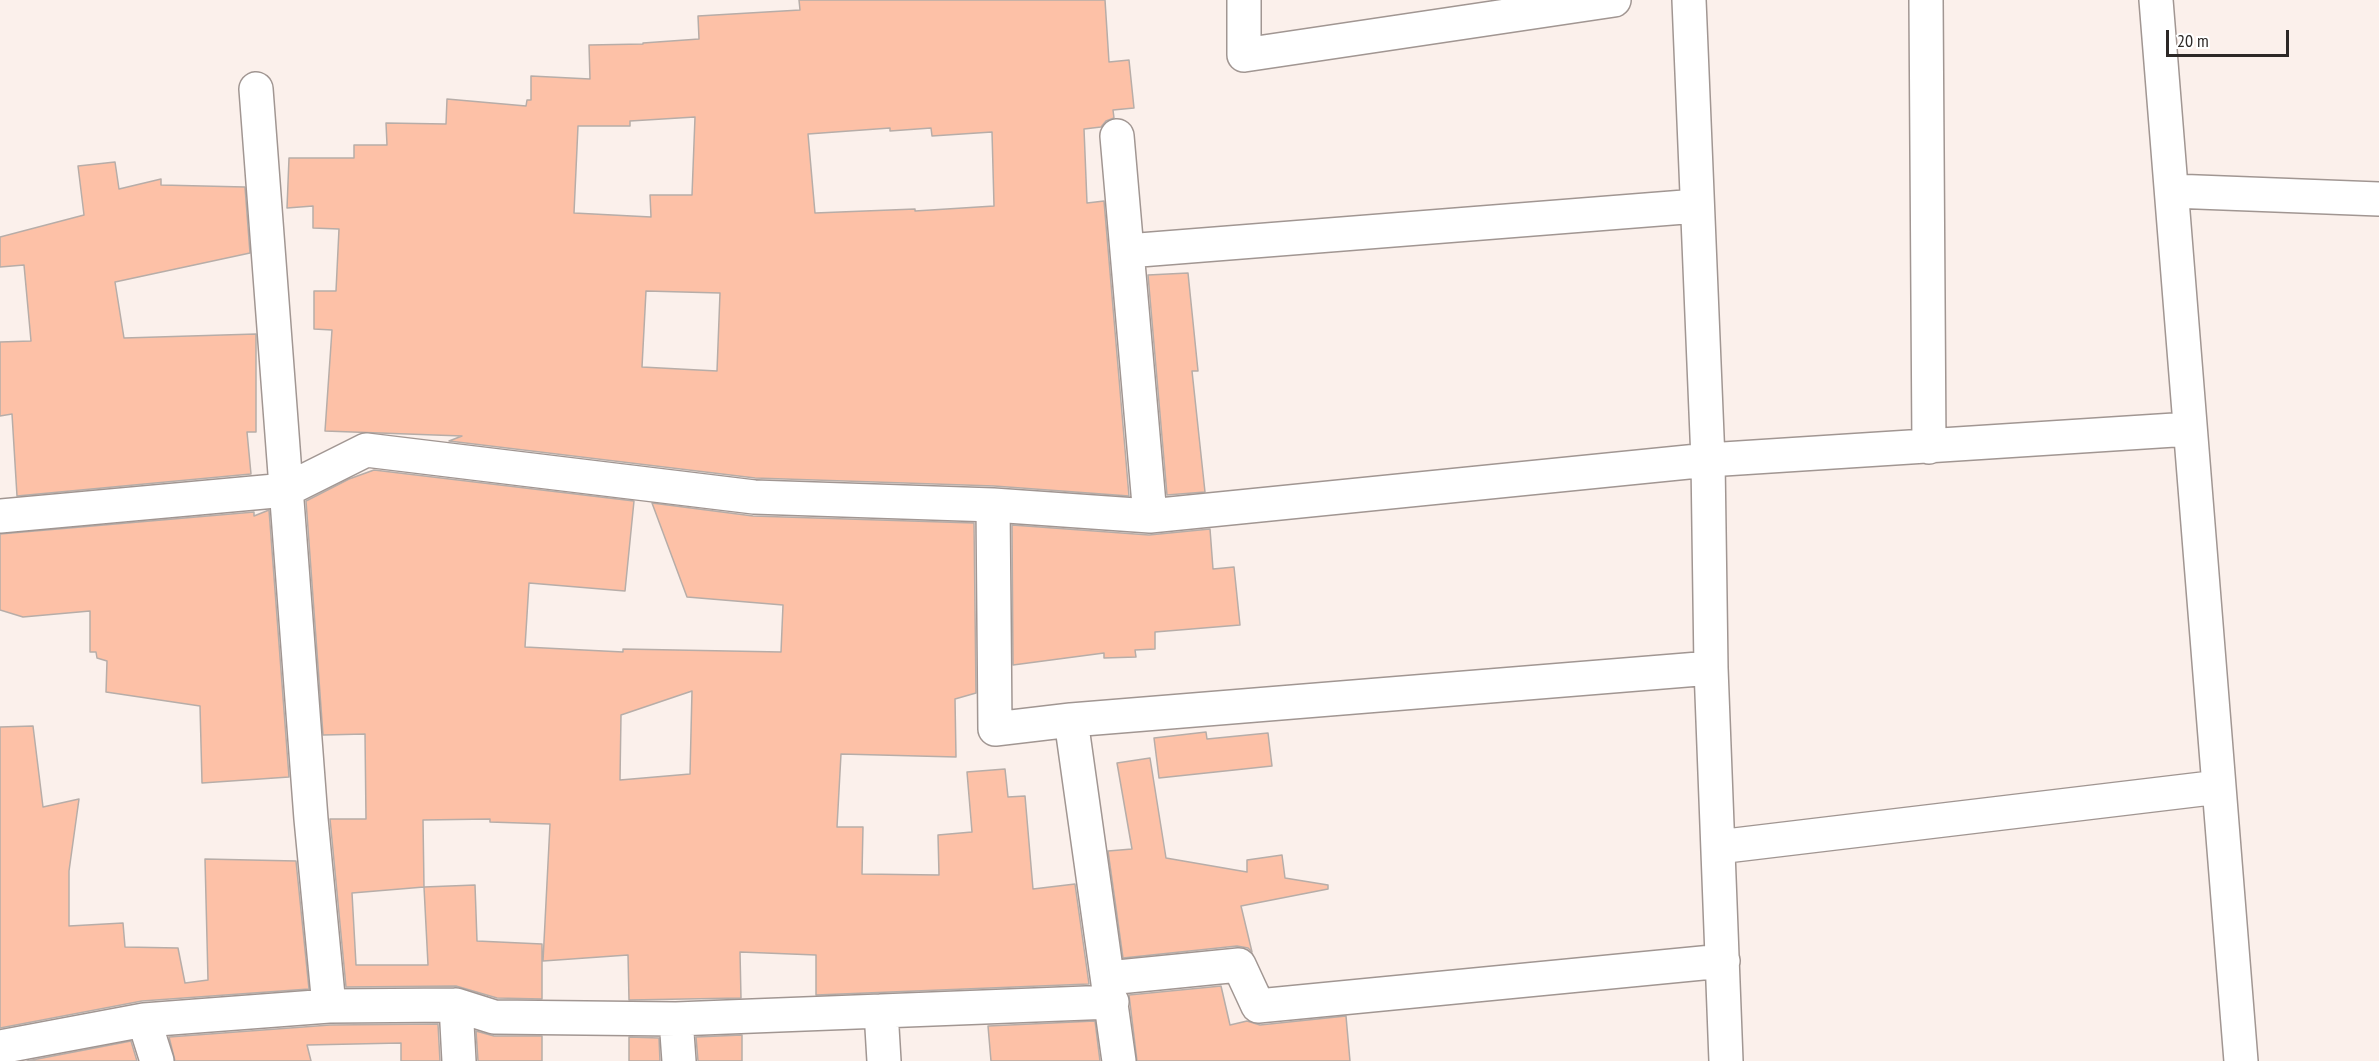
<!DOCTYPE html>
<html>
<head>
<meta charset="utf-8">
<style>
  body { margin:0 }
  #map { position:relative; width:2379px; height:1061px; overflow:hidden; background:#fbf0eb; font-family:"PT Sans Narrow",sans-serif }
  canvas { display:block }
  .scale { position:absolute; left:2166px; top:30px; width:123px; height:27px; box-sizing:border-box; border:3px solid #2c2826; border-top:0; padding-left:8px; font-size:18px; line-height:21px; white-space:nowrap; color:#2c2826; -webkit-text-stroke:4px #fff; paint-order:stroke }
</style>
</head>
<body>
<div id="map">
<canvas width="2379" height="1061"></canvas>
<div class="scale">20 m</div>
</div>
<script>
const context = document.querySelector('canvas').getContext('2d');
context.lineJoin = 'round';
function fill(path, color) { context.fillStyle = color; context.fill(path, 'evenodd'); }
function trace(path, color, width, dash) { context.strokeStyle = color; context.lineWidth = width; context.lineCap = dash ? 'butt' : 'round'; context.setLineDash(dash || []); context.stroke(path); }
const building = new Path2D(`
  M799,0H1105L1109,62L1129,60L1134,108L1113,110L1114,118L1106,121L1101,127L1084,129L1087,203L1104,201L1129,496L994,486L755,478L449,441L462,436L325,431L332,330L314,329V291H336L339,229L313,228V206L287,208L289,158H354V145H387L386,123L446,124L447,99L526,106L527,100H531V76L590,79L589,45L643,44V43L699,39L698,16L800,10ZM695,117L692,195H650L651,217L574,213L578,126H630V121ZM890,128V131L931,128L932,136L992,132L994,206L915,211V209L815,213L808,134ZM646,291L720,293L717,371L642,367Z
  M115,162L119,189L161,179V185L245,187L250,253L115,282L124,338L256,334V432H247L251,474L17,496L12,414L0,416V342L31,341L24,265L0,267V237L84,215L78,166Z
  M1188,273L1198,371H1192L1205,492L1167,495L1148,275Z
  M374,470L634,501L625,591L529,583L525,647L623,652V649L781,652L783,605L687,597L652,503L753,516L974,523L976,693L955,699L956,757L841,754L837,827H863L862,874L939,875L938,835L972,832L967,772L1005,769L1008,797L1025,796L1033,889L1075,884L1089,984L816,995V955L740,952L741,998L629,1000L628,955L543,961L550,824L490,822V819L423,820L424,887L475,885L477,941L542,944V999L497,998L456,986L346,987L330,819H366L365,734L323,735L306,501L349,479ZM692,691L690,774L620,780L621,715ZM424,887L428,965H356L352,893Z
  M269,510L289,777L202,783L200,706L106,692L107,661L97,658L96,652H90V611L23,617L0,610V534L254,512V516Z
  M1012,525L1149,535L1210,529L1213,569L1234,567L1240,625L1155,632V649L1135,650L1136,657L1104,658V653L1013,665Z
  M33,726L43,807L79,799L69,871V926L123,923L125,947L178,948L185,983L208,980L205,859L296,861L309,989L142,1001L0,1028V727Z
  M1206,732L1207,739L1268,733L1272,766L1159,778L1154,738Z
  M1150,758L1166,858L1247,872V860L1282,855L1285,878L1328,885V889L1241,906L1252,952L1248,948L1237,946L1123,958L1108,851L1132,849L1117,763Z
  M1221,986L1230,1025L1247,1021L1260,1025L1346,1016L1350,1061H1137L1129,995Z
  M1095,1021L1100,1061H991L988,1026Z
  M438,1024L440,1061H401V1043L307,1045L311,1061H175L169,1037L330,1025Z
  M476,1031L494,1036H542V1061H478Z
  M742,1035V1061H698L696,1037Z
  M629,1037L659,1038L660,1061H629Z
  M131,1041L137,1061H27Z`);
fill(building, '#fdc1a7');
trace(building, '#b7ada8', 1.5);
const minor = new Path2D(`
  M1244,0V55L1614,0
  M1689,0L1708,460L1711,668L1726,1061
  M1926,0L1929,447
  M2156,0L2241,1061
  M256,89L311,819L329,1006
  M1117,136L1150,516
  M2172,191L2379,199
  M1127,251L1697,206
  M993,505L995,729L1071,720L1711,668
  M0,516L286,490L366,450L754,497L993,505L1150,516L1708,460L2190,429
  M1071,720L1119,1061
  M1718,847L2219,787
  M1108,978L1239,965L1258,1006L1723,961
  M456,1005L459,1061
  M881,1011L884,1061
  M676,1019L679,1061
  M144,1020L157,1061
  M0,1047L144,1020L329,1006L456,1005L494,1017L676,1019L1112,1002`);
trace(minor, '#a19692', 36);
trace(minor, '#fff', 33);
</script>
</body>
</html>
